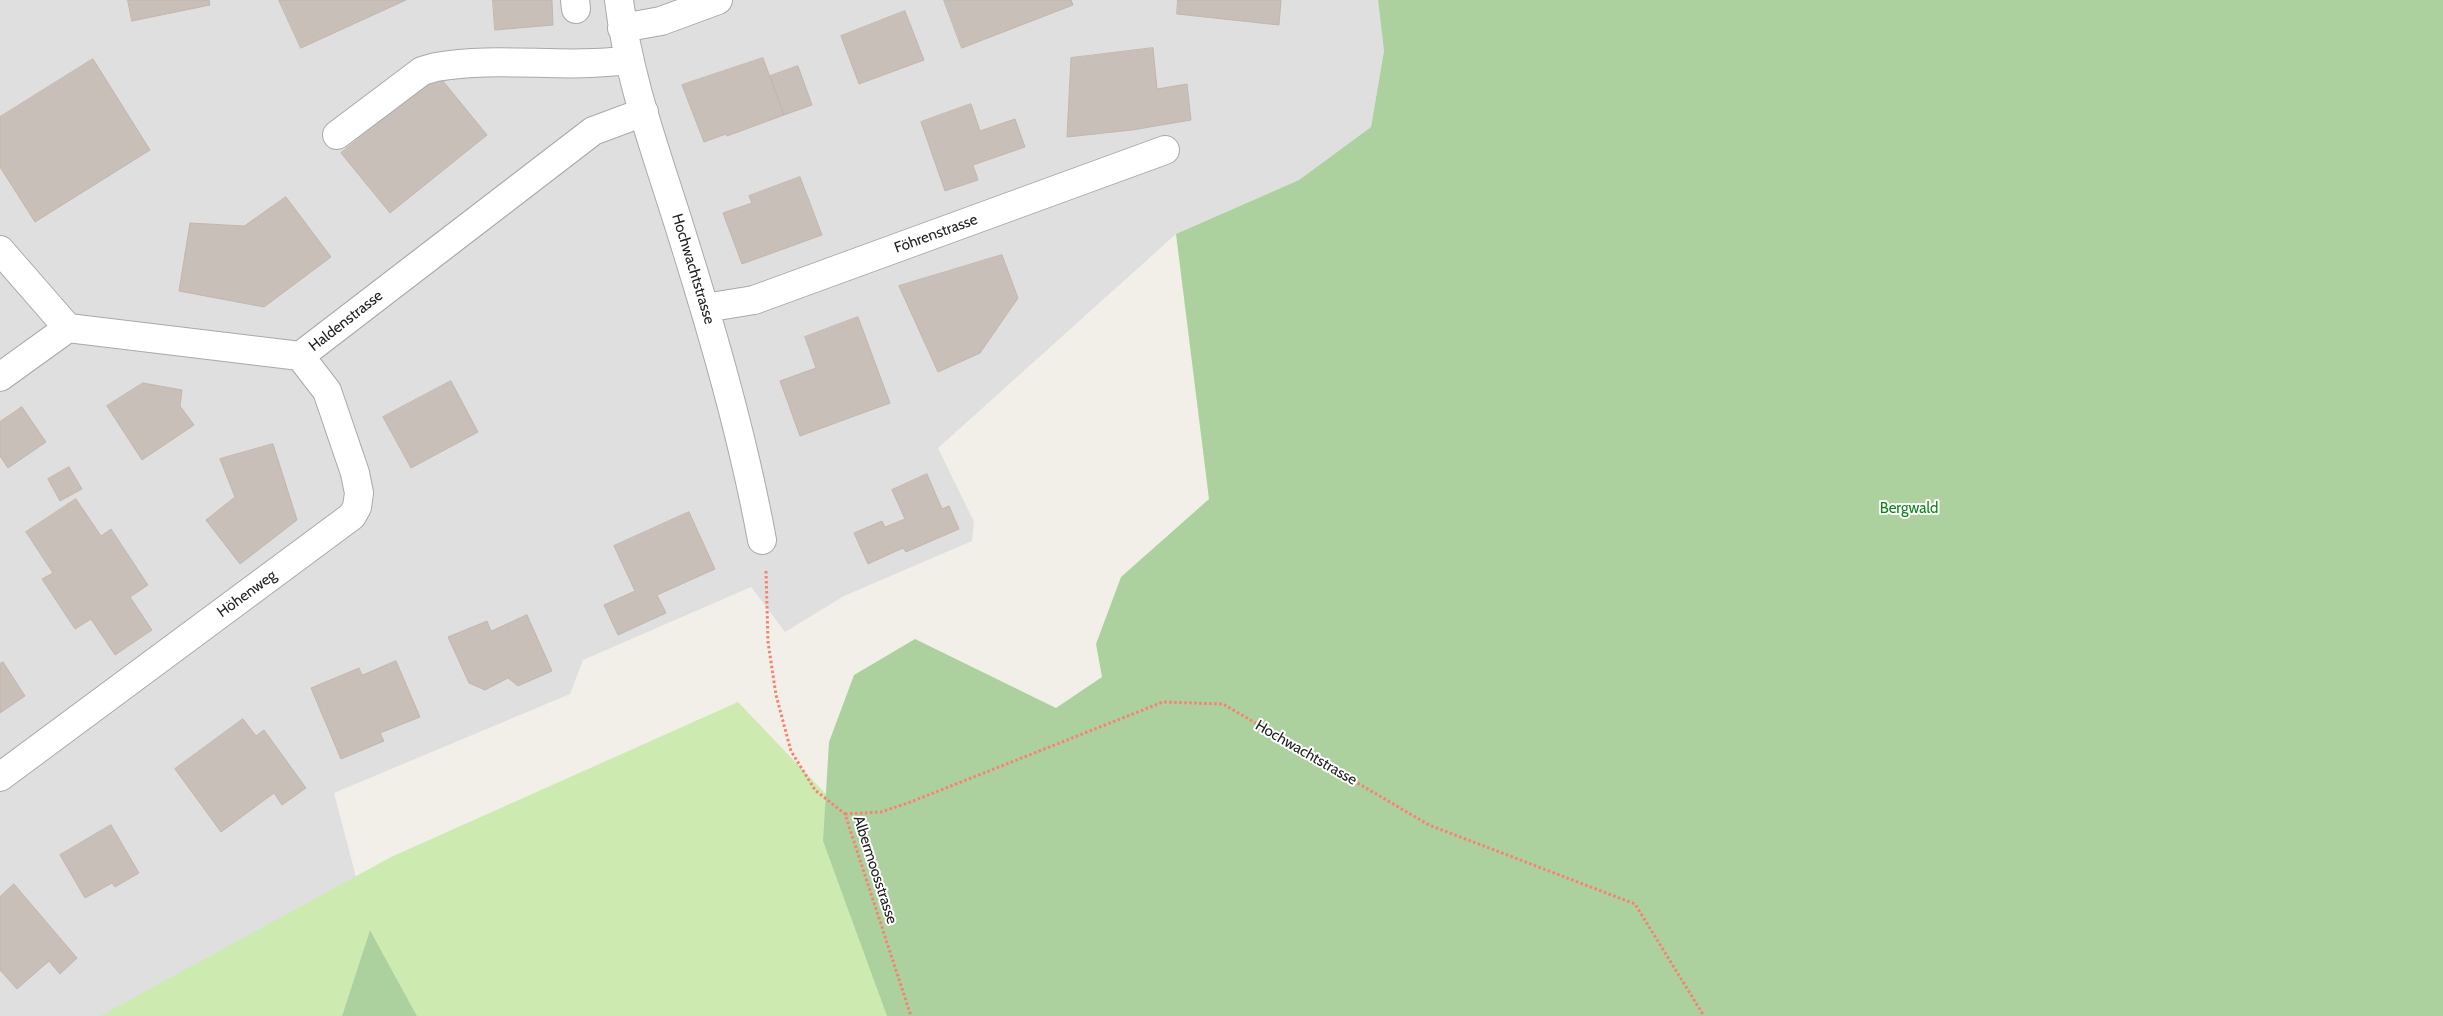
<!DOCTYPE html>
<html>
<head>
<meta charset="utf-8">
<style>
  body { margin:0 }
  canvas { display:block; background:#f2efe9 }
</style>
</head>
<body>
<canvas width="2443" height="1016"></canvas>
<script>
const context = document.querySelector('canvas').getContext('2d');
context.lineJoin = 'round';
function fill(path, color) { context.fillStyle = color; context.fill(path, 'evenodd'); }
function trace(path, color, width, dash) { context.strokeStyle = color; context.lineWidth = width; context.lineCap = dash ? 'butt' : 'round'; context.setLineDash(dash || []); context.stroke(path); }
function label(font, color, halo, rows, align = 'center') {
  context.font = font + ' Cabin,sans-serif'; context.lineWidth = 4; context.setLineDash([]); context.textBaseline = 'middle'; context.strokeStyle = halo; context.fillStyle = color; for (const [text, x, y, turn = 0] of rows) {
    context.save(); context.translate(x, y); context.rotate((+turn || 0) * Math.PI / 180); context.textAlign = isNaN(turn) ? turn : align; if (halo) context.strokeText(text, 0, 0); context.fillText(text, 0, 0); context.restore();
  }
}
fill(new Path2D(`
  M0,0H1378L1384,51L1371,127L1299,180L1176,234L938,448L974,522L972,541L844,596L785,632L751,587L583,660L570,694L334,793L370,930L256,1016H0Z`), '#e0dfdf');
fill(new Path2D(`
  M738,702L845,814L888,1016H417L370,930L342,1016H100L391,857Z`), '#cdebb0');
fill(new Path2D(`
  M1378,0H2443V1016H887L823,841L829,742L854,675L915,639L1056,708L1102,677L1096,644L1121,577L1209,499L1176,234L1299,180L1371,127L1384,51Z
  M370,930L417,1016H342Z`), '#add19e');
const building = new Path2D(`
  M128,0H209L210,5L132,21Z
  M279,0H406L301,48Z
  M493,0H552L553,25L495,30Z
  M944,0H1071L1073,5L962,48Z
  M1178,0H1281L1279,25L1177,14Z
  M905,11L924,60L859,84L841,36Z
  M1153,48L1157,89L1187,84L1191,120L1132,130L1067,137L1071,58Z
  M763,58L784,115L727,136L726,134L704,142L682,85Z
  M93,59L150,150L35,222L0,167V117Z
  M798,66L812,105L784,115L770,76Z
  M438,75L487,135L390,213L341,153Z
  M971,104L980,131L1015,119L1025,147L973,165L978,180L945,191L921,122Z
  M800,177L822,235L742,264L723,213L752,203L749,196Z
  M286,197L331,257L264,307L179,291L190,223L244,226Z
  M1002,255L1018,298L980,353L938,372L899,286Z
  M858,317L890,403L800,436L780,381L816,368L805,337Z
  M451,381L478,432L411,468L383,417Z
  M143,383L182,390L180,406L194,425L142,460L107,406Z
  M22,407L46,442L8,468L0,456V422Z
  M273,444L297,520L240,564L206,520L235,497L220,459Z
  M69,467L82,489L60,501L48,479Z
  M927,474L942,509L949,506L959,529L906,552L903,548L868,564L854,533L882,521L885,527L905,519L892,490Z
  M76,499L101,536L111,529L148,585L130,597L152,630L115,655L91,619L75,629L42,579L53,573L26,532Z
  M689,512L715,569L657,595L666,613L618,635L604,605L635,591L614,546Z
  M527,615L552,671L518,686L508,678L485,690L469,683L448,637L487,621L491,631Z
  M396,661L420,717L380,733L384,741L341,759L311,688L359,668L362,675Z
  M3,662L25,696L0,713V664Z
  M243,719L256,736L264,730L306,788L282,805L274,793L221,832L175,769Z
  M111,825L139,873L115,887L112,883L85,898L60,855Z
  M14,884L77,958L60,974L49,961L17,989L0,970V897Z`);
fill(building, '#c7bfb8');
trace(building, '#c4b6ab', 1);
const minor = new Path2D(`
  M575,0L576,9
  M619,0C628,76 655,149 678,222C711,327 742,432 762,540
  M622,28L661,21L718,0
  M337,135L422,71L436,67C499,56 565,69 628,60
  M0,250L68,328L300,356L593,131L644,112
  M705,308L754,300L1165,150
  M0,377L68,328
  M0,777L352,516L357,507L359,493L355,473L327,391L300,356`);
trace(minor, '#a9a9a9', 30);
trace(new Path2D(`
  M766,571L768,642L776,695L791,751L815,790L845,814L911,1016
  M845,814L881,812L908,803L1163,702L1223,704L1429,825L1635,904L1704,1016`), '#fa8072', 3, [2.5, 2.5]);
trace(minor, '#fff', 28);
label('15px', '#222', '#fff', [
  ["Föhrenstrasse",936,234,-20],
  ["Hochwachtstrasse",693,269,73],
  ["Haldenstrasse",346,321,-38],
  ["Höhenweg",247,594,-36],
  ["Hochwachtstrasse",1306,753,30],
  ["Albermoosstrasse",875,870,72]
]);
label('15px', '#0c8416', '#fff', [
  ["Bergwald",1909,509]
]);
</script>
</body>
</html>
